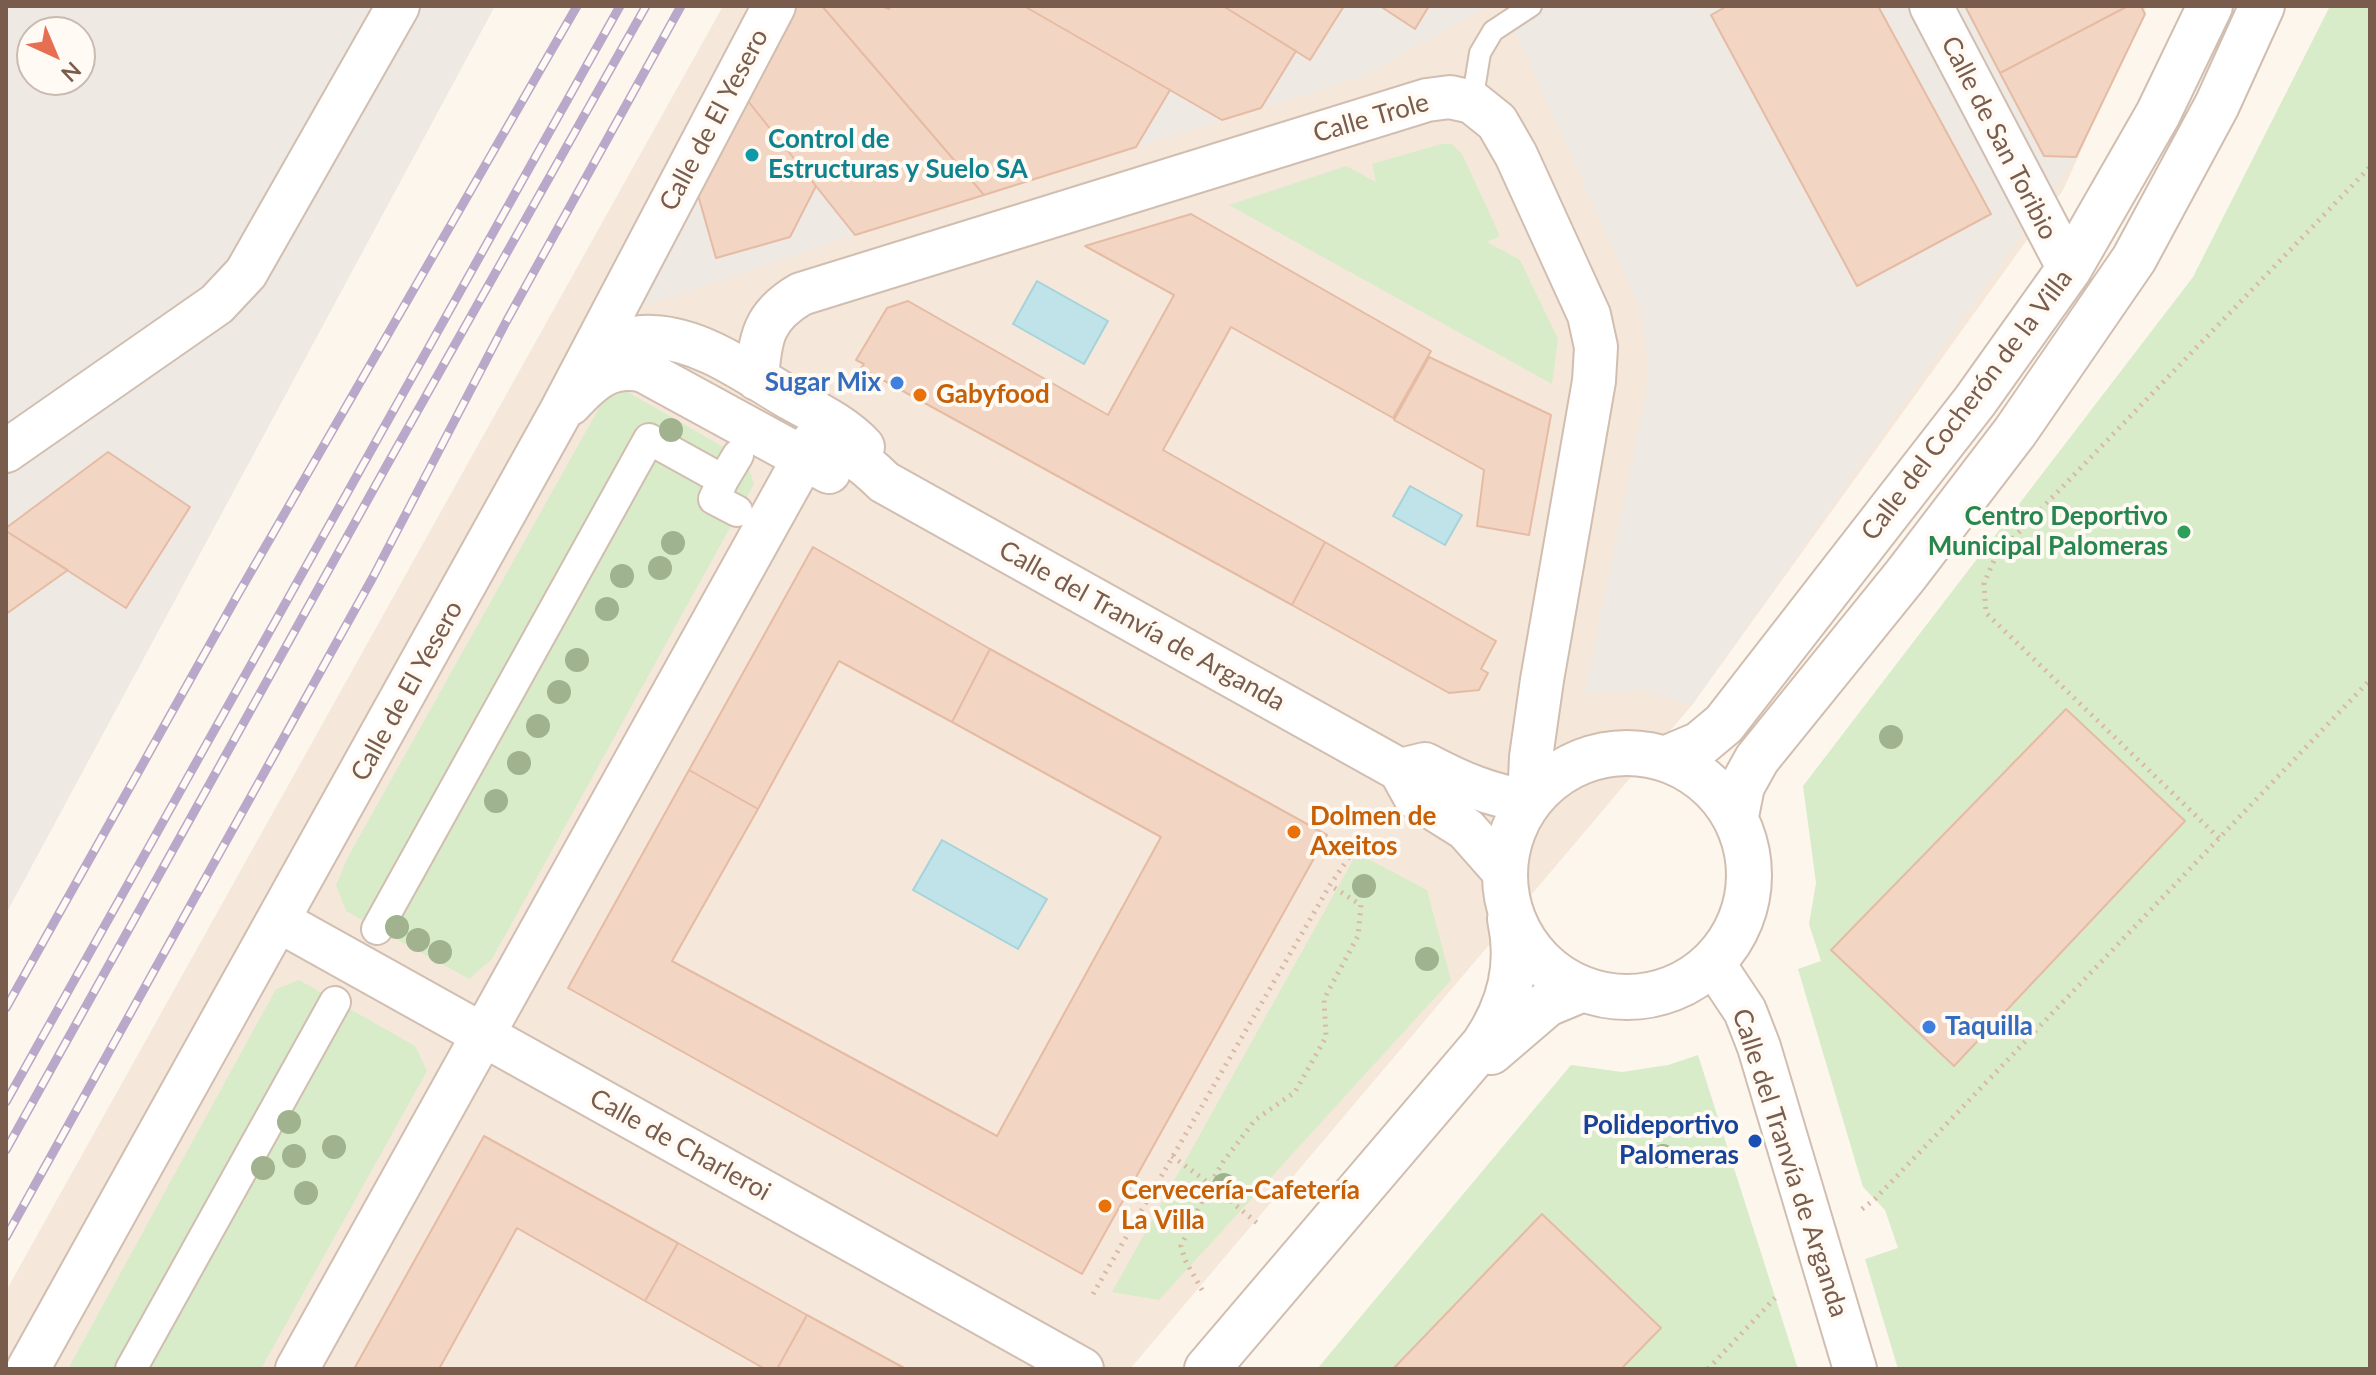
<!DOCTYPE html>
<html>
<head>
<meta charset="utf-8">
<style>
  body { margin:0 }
  #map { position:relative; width:2376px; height:1375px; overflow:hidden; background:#fdf6ec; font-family:Lato,sans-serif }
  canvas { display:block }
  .frame { position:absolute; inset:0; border:8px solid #7a5c4d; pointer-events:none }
  .north { position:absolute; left:16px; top:16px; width:80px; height:80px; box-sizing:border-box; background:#fffaf3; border:2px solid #cabbb1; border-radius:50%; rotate:136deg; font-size:22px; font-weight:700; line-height:32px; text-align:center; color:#7a5c4d }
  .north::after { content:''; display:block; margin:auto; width:28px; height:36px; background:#e76f51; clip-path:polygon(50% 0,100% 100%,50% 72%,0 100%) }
</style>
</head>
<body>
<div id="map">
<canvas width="2376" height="1375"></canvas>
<div class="frame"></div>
<div class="north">N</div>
</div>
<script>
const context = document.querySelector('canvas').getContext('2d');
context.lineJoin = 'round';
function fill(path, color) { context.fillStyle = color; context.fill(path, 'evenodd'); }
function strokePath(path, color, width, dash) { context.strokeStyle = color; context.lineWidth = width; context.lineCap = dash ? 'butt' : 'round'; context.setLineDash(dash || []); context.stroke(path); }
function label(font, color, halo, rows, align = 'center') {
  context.font = font + ' Lato,sans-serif'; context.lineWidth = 8; context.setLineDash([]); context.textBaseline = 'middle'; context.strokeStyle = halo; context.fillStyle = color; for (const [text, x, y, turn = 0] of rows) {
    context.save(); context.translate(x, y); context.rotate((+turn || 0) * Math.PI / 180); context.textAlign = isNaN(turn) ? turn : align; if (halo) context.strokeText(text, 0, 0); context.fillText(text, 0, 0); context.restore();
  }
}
fill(new Path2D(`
  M723 6H2147L2063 190 1692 705 1130 1369H6V1291Z`), '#f5e8da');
fill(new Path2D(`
  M6 6H495L6 914ZM32 32H80V80H32Z
  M791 6H1488L1364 76 855 235 633 310Z
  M1504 6H2141L2145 14 2076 157 1692 705 1642 690 1584 694 1649 378 1641 311Z`), '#efe9e4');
fill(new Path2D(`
  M2330 6H2370V1369H1898L1865 1259 1898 1248 1885 1210 1863 1187 1798 969 1821 961 1809 924 1816 883 1803 786 2193 277Z
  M1441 144H1452L1462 154 1500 236 1487 242 1520 260 1558 339 1552 384 1229 205 1346 166 1376 182 1372 164Z
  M626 391 746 460 754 484 492 959 469 979 346 911 336 885 348 857 604 399Z
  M1357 853 1427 890 1451 980 1159 1300 1112 1292Z
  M299 980 415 1046 427 1071 261 1369H68L276 989Z
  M1698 1055 1798 1369H1317L1571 1065 1622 1072 1668 1065Z`), '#d8ecc9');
const water = new Path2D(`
  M1037 281 1108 321 1084 364 1013 324Z
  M1410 486 1462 515 1445 545 1393 516Z
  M942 840 1047 899 1018 949 913 890Z`);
fill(water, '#bfe3e8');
strokePath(water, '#a5d3da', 2);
const building = new Path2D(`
  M791 6H822L984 195 855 235 744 96Z
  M822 6H882L889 9 891 6H1024L1170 90 1136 147 984 195Z
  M1024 6H1223L1296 51 1261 108 1222 120Z
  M1223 6H1344L1310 60Z
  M1380 6H1429L1415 29Z
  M1727 6H1878L1991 214 1857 286 1711 15Z
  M1965 6H2128L2000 73Z
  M2128 6H2141L2145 14 2076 157 2044 156 2000 73Z
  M744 96 816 186 790 237 716 258 696 188Z
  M1191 214 1431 351 1393 418 1231 327 1163 450 1325 542 1292 605 861 368 864 364 856 360 887 308 908 301 1108 415 1174 295 1085 246Z
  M1429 357 1551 415 1529 535 1477 526 1484 470 1394 420Z
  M108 452 190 507 126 608 6 531V528Z
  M6 531 68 570 6 614Z
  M1325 542 1496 641 1481 669 1488 673 1479 690 1449 693 1292 605Z
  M813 547 990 649 952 722 839 661 758 809 689 770Z
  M990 649 1327 835 1082 1274 568 988 689 770 758 809 672 961 997 1136 1161 837 952 722Z
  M2066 709 2185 821 1954 1066 1831 950Z
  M484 1136 678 1243 645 1301 517 1228 439 1369H354Z
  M1542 1214 1661 1328 1621 1369H1393Z
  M678 1243 807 1315 777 1369H765L645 1301Z
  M807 1315 906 1369H777Z`);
fill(building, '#f3d5c3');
strokePath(building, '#e6bba3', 2);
const service = new Path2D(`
  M1472 102 1480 53 1493 31 1531 6`);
const pedestrian = new Path2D(`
  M723 480 738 455
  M377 929 649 439 723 480 714 499 737 511
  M131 1369 335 1002`);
const minor = new Path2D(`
  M1931 6 2069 269
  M587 364C605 348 627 335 653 337 701 339 746 372 786 396 812 411 843 425 863 447
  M757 379C760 338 763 316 801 294L1427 100 1450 97 1472 102 1497 122 1516 155 1589 315 1596 347 1594 381 1542 680 1531 757 1529 801C1490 796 1459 782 1425 764L1400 770
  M570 404C592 380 610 363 644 371L829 472
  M6 451 217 304 246 273 398 6
  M279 921 1082 1369
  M1713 963 1745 1011 1759 1047 1855 1369
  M28 1369 560 413 774 6
  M297 1369 813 442C842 445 864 462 884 482L1400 770 1415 797 1466 829 1504 872`);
const tertiary = new Path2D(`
  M1505 875a122 122 0 1 1 244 0a122 122 0 1 1-244 0Z
  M1667 758 1700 744 1724 724 1975 401 2069 269 2158 114 2210 6
  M1736 816 1742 786 1757 759 1905 576 2015 432 2134 259 2217 105 2262 6
  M1491 1052 1547 1004 1583 989
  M1207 1369 1484 1044C1510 1005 1520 965 1510 919`);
strokePath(service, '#d1beb0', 24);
strokePath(pedestrian, '#d1beb0', 34);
strokePath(minor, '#d1beb0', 46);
strokePath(tertiary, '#d1beb0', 48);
strokePath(new Path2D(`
  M2219 838 1986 613 1984 583 1996 556 2370 167
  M1172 1156 1210 1184 1223 1162 1255 1120 1295 1092 1326 1037 1324 999 1358 936 1361 905 1330 885
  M1862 1209 1875 1199 2370 680
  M1202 1290 1185 1260 1181 1246 1210 1184 1257 1223
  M1093 1294 1330 885 1360 841
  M1708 1369 1775 1298`), '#d9b8a5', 5, [2, 6]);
strokePath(service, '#fff', 20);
strokePath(pedestrian, '#fff', 30);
strokePath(minor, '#fff', 42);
strokePath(tertiary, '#fff', 44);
const rail = new Path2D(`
  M6 1008 237 596 577 6
  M6 1102 620 6
  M6 1150 387 465 646 6
  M6 1237 373 577 506 322 681 6`);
strokePath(rail, '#b9a8c9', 9);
strokePath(rail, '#fffaf3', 6, [18]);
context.fillStyle = '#a0b28e';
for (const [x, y] of [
  [671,430],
  [673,543],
  [660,568],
  [622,576],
  [607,609],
  [577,660],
  [559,692],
  [538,726],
  [1891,737],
  [519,763],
  [496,801],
  [1364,886],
  [397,927],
  [418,940],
  [440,952],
  [1427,959],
  [289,1122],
  [334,1147],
  [294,1156],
  [1663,1156],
  [263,1168],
  [1224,1185],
  [306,1193]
]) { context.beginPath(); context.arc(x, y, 12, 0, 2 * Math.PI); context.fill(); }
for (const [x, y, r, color] of [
  [752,155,8,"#0f9aa8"],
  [897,383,8,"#3f7fe0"],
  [920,395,8,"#e8710a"],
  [2184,532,8,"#2e9e5b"],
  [1294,832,8,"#e8710a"],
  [1929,1027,8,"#3f7fe0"],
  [1755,1141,8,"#1a4fb4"],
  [1105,1206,8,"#e8710a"]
]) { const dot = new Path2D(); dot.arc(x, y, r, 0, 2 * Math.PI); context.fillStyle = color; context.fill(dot); strokePath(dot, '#fffaf3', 3); }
label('26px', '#7a5c4d', '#fffaf3', [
  ["Calle Trole",1371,118,-16],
  ["Calle de El Yesero",714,120,-62],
  ["Calle de San Toribio",1999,138,63],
  ["Calle del Cocherón de la Villa",1967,405,-53],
  ["Calle del Tranvía de Arganda",1142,626,29],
  ["Calle de El Yesero",407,691,-61],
  ["Calle de Charleroi",680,1145,29],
  ["Calle del Tranvía de Arganda",1790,1163,72]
]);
label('bold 26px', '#0d838f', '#fffaf3', [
  ["Control de",768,140],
  ["Estructuras y Suelo SA",768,170]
], 'left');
label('bold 26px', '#366cbe', '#fffaf3', [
  ["Sugar Mix",881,383],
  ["Taquilla",1945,1027,"left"]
], 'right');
label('bold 26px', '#c56008', '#fffaf3', [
  ["Gabyfood",936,395],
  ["Dolmen de",1310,817],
  ["Axeitos",1310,847],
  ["Cervecería-Cafetería",1121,1191],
  ["La Villa",1121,1221]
], 'left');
label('bold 26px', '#27864d', '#fffaf3', [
  ["Centro Deportivo",2168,517],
  ["Municipal Palomeras",2168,547]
], 'right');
label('bold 26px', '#164399', '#fffaf3', [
  ["Polideportivo",1739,1126],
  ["Palomeras",1739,1156]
], 'right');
</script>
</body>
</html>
